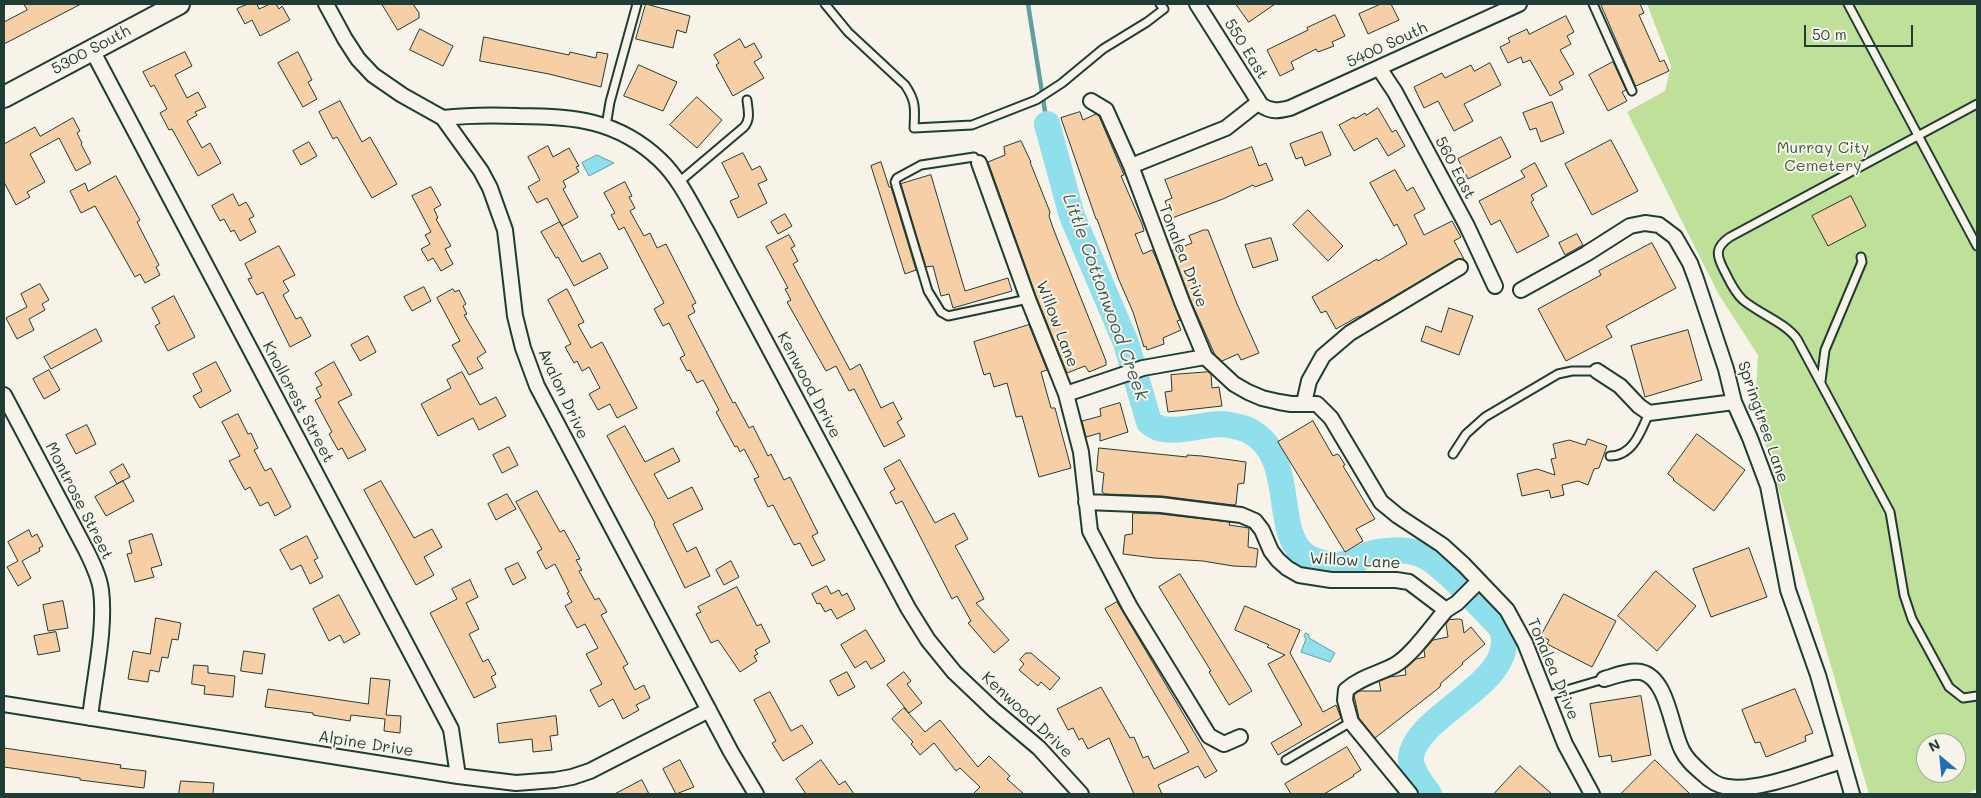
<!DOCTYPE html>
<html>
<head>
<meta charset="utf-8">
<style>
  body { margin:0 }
  #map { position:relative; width:1981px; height:798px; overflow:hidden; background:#f7f3e8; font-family:Mali,sans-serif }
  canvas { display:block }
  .frame { position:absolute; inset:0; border:5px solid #1f3d34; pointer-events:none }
  .north { position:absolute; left:1916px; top:733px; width:50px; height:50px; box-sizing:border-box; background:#f7f3e8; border:1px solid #a1aaa0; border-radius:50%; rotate:332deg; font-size:14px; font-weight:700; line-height:20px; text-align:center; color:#1f3d34 }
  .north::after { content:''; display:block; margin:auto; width:18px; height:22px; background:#1f6fb2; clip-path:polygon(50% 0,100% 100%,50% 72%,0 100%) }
  .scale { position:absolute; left:1804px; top:25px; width:109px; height:22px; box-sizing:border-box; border:2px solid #1f3d34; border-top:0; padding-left:6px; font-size:15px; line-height:18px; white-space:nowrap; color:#1f3d34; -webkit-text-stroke:4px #f7f3e8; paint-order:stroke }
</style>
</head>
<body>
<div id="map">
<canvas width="1981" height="798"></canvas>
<div class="frame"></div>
<div class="north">N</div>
<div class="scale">50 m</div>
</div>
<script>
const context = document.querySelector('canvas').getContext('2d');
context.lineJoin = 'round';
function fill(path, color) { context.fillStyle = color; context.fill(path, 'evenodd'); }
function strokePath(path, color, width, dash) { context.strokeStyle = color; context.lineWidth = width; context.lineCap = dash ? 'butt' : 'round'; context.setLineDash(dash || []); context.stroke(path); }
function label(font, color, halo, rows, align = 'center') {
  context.font = font + ' Mali,sans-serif'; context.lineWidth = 4; context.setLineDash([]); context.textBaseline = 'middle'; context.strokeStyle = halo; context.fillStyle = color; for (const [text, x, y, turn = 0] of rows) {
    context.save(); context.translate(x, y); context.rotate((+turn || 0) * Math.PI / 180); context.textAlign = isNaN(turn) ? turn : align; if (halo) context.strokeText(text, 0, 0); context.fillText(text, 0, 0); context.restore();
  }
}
fill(new Path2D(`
  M1647 4H1977V789L1966 794H1869L1755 410 1758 355 1719 295 1627 112 1665 91 1671 66ZM1926 743H1956V773H1926Z`), '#bfe099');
const water = new Path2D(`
  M597 155 614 163 589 176 582 163Z
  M1306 633 1309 635V638L1335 653 1330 662 1301 652 1306 639 1304 636Z`);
fill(water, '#90dfed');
strokePath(water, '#639ea3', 1);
strokePath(new Path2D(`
  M1028 4 1047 124`), '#639ea3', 4.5);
strokePath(new Path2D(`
  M1047 124 1072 216 1126 343 1149 422C1166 439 1201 423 1222 424 1230 425 1241 427 1248 430 1299 455 1271 533 1306 556 1319 564 1340 567 1354 562 1358 560 1362 557 1367 555 1382 549 1405 549 1420 554 1442 562 1482 609 1501 627 1524 681 1416 713 1411 757 1410 769 1422 785 1429 794`), '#90dfed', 26);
const building = new Path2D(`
  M24 4H81L4 44V22L27 10Z
  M248 4H257L259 9 270 4H276L279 9 282 6 290 20 260 36 252 20 245 24 237 9Z
  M382 4H413L419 13V18L398 30Z
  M646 4 690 16 686 33 677 30 673 48 636 39Z
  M1236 4H1275L1249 22Z
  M1381 4H1391L1399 20 1368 34 1359 14Z
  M1601 4H1640L1644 13 1639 15 1660 62 1664 60 1669 71 1636 86Z
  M1335 15 1345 36 1332 42 1334 46 1318 52 1316 49 1291 62 1294 69 1280 76 1267 50 1308 30 1307 28Z
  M1566 16 1574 32 1567 36 1571 44 1560 50 1574 74 1559 82 1563 89 1550 96 1530 60 1523 63 1521 57 1508 63 1500 47 1510 42 1508 38 1527 29 1529 34Z
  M420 29 453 46 443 66 410 50Z
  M484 37 569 55 570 52 596 58 597 52 608 54 601 87 549 74 480 61Z
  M740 39 745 48 754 43 762 57 754 62 764 78 733 96 716 65 719 63 714 55Z
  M185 52 192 66 175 75 187 98 198 92 206 107 195 112 197 115 187 121 202 148 210 143 221 163 198 176 172 129 169 130 160 113 167 109 154 85 151 87 143 72Z
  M298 52 312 80 308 82 317 99 303 107 278 63Z
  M1613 62 1626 90 1622 92 1627 101 1608 111 1589 75Z
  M1490 63 1501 85 1464 104 1473 121 1454 131 1438 101 1424 108 1414 87 1442 73 1445 78 1471 65 1474 71Z
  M639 65 677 82 663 111 624 96Z
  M697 97 722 120 697 148 670 125Z
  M340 101 362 142 370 137 397 184 372 198 337 137 333 139 319 112Z
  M1552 102 1564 133 1541 142 1536 128 1530 130 1523 113Z
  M1378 108 1392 132 1396 130 1405 146 1388 156 1377 138 1354 151 1339 125 1354 117 1355 119 1365 113 1366 115Z
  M1080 112 1083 120 1096 114 1099 116 1124 175 1121 176 1142 224 1144 231 1135 234 1143 254 1152 250 1156 258 1180 320 1177 321 1181 330 1163 338 1164 344 1147 350 1146 346 1144 347 1133 312 1119 280 1097 219H1096L1061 118Z
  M73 118 80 131 77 133 82 143 81 144 91 163 76 171 59 138 30 154 45 182 27 192 30 197 16 205 4 182V144L35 127 40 136Z
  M1322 132 1331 155 1305 166 1302 157 1296 159 1290 144Z
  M1501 137 1511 157 1468 179 1458 159Z
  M1611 140 1638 191 1592 215 1565 164Z
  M1021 141 1031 162H1030L1050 212 1049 216 1053 228 1106 361V365L1089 372 1085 366 1067 373 1036 296 988 162 1005 155 1004 147Z
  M309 142 317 156 301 165 293 151Z
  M548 146 553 157 569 148 579 166 576 167 579 172 563 181 566 187 563 189 578 217 562 226 547 198 537 203 528 187 540 180 528 157Z
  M1252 147 1259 166 1266 163 1273 180 1255 187 1253 185 1223 199 1172 218 1165 201 1172 198 1165 180Z
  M743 153 752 170 760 166 767 180 758 184 767 203 738 218 730 201 739 197 722 163Z
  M881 162 889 187H891L916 270 905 274 871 166Z
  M1535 163 1547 186 1531 195 1534 200 1531 202 1549 236 1517 253 1500 220 1491 225 1479 201 1525 177 1521 171Z
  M1395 170 1407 191 1413 187 1425 209 1414 215 1424 235 1452 221 1461 237 1454 241 1464 259 1456 260 1359 317V316L1336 329 1326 311 1321 313 1312 297 1377 259 1378 261 1407 244 1397 224 1394 226 1370 183Z
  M931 175 965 291 1008 278 1012 291 953 308 949 294 941 296 933 266 926 267 901 184Z
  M116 176 140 220 137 222 159 265 156 267 160 275 145 283 140 274 135 277 95 206 81 213 70 191 85 183 88 191Z
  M625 182 632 196 629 197 635 208 630 211 644 236 650 233 657 248 666 244 696 303 692 305 695 312 688 316 733 403 735 402 749 428 753 426 768 456 771 454 784 480 790 477 818 533 812 536 825 560 812 566 800 543 794 545 773 505 768 507 754 479 759 477 744 449 740 452 737 446 735 447 716 412 719 410 703 380 697 383 690 370 687 371 680 358 685 355 669 323 663 326 654 309 664 303 624 227 619 230 611 215 615 213 604 193Z
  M431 187 441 205 434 209 438 218 436 219 451 246 445 249 453 264 441 271 433 258 428 261 421 249 430 244 425 235 431 232 412 196Z
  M233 194 239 206 246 202 254 216 249 219 256 232 240 241 234 230 231 232 224 219 220 221 212 206Z
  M1851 196 1866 226 1828 246 1812 216Z
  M1308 210 1343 246 1328 261 1293 225Z
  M785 214 792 226 778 234 771 222Z
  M560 222 582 262 600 253 608 268 574 286 558 257 556 258 541 232Z
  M1204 230H1208L1237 304 1259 353 1241 360 1238 354 1222 361 1215 355 1190 299 1172 251 1192 243 1189 236Z
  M1577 234 1583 245 1565 255 1559 243Z
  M789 235 795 246 791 248 798 261 793 264 850 370 860 364 881 408 893 402 902 419 897 422 905 436 884 447 854 389 849 391 836 366 826 371 787 302 791 300 785 289 788 288 766 247Z
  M1271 238 1278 260 1253 268 1245 245Z
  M1652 243 1676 288 1606 326 1612 337 1566 361 1538 309 1601 275 1599 271Z
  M279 246 295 275 283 281 289 291 283 295 296 319 301 317 311 336 290 347 263 292 257 295 248 279 252 278 245 264Z
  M40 284 49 300 42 304 45 310 29 319 34 330 17 339 6 318 27 307 21 294Z
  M424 287 431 301 412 311 404 297Z
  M453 289 455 292 459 290 466 304 463 306 467 314 464 315 486 352 477 358 483 368 469 375 452 345 460 341 437 298Z
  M567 289 584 322 578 325 591 348 602 342 637 408 617 418 610 404 598 410 589 394 600 388 589 367 582 371 577 361 574 363 565 347 571 344 548 300Z
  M174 296 195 337 168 351 155 326 160 323 152 308Z
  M1449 308 1473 316 1459 355 1421 341 1426 326 1441 332Z
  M1029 325 1047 370 1041 372 1051 408H1055L1071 468 1039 477 1022 416 1016 417 1007 383 994 387 990 373 984 375 974 342Z
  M96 329 102 341 51 369 44 357Z
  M1688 330 1702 380 1645 397 1631 346Z
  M368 336 376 352 360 361 351 345Z
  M216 362 231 391 200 408 193 396 202 391 193 374Z
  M334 362 352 395 338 402 366 450 348 459 342 448 338 450 329 434 332 432 315 400 321 397 316 388 322 385 315 373Z
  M49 370 60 390 44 399 33 379Z
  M462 372 480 405 496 397 506 416 479 430 473 418 438 436 421 404 451 388 447 380Z
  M1208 372 1211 374 1212 388 1219 387 1222 406 1168 412 1165 392 1172 391 1171 375Z
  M1120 403 1128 432 1100 441V433L1086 437 1082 421 1101 416 1100 409Z
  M238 414 248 434 251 433 258 448 254 450 265 471 271 468 291 507 275 516 268 502 260 506 250 487 245 490 229 461 240 456 222 422Z
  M1313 421 1333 456 1337 454 1339 455 1345 465 1343 466 1375 519 1356 529 1363 541 1345 552 1278 442Z
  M87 425 96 444 76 454 66 435Z
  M625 426 645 462 673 448 680 461 654 474 668 499 692 487 703 509 673 524 687 552 696 547 710 576 685 588 654 524 655 523 607 436Z
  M1697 434 1745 470 1714 511 1673 480 1674 479 1668 474Z
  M1588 439 1607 446 1599 468 1594 469 1588 485 1578 481 1562 485 1564 495 1551 498 1549 490 1522 496 1517 474 1537 469 1555 475 1551 459 1556 458 1553 444 1569 440 1585 445Z
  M509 447 518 465 502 473 493 455Z
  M1099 448 1187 457V455L1202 456 1246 462 1244 483 1238 484 1236 504 1233 505 1162 496 1105 494 1102 492 1104 473 1097 471Z
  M900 460 935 523 954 513 968 539 955 546 984 599 976 603 1009 640 994 653 968 623 971 621 957 596 952 599 902 501 896 504 890 492 895 489 884 469Z
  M123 464 130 477 117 484 110 472Z
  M123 481 134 501 106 516 95 497Z
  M381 481 414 538 432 529 442 547 424 557 434 575 416 585 364 490Z
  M537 491 560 532 564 530 580 559 576 560 582 570 579 571 595 600 599 598 607 612 601 615 628 664 623 667 635 690 644 685 650 698 636 705 639 710 623 719 613 699 599 707 590 690 602 684 586 654 598 648 585 624 577 628 565 606 572 602 567 593 569 592 555 564 546 569 537 552 542 549 516 502Z
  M507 494 516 509 496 520 488 504Z
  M1133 513 1160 514 1230 522 1229 525 1249 528 1248 547 1258 549 1256 567 1233 566 1203 561 1154 558 1123 554 1125 535 1132 534Z
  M29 530 32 537 37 534 43 546 39 548 40 551 22 561 31 578 18 586 7 567 18 561 8 542Z
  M152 534 162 565 151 568 154 577 135 582 127 554 132 553 129 541Z
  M307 536 318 558 314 560 323 577 310 584 301 565 291 570 280 550Z
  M1749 548 1767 597 1711 617 1693 569Z
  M731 561 739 577 724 585 716 570Z
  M518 563 526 578 513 585 505 569Z
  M1656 571 1696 606 1657 651 1618 616Z
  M1180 574 1252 691 1229 705 1209 672 1211 671 1159 587Z
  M470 580 478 597 466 603 479 629 469 634 483 662 488 659 496 674 491 677 496 687 474 698 430 613 457 599 452 589Z
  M827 586 831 594 839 590 842 596 847 593 855 609 837 619 831 609 825 612 820 603 817 604 812 594Z
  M737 587 757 626 761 624 770 642 755 650 758 654 754 656 757 661 740 672 718 640 711 643 696 614 701 612 698 607Z
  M1564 594 1616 621 1592 667 1547 644 1549 640 1541 636Z
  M339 595 360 634 344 643 340 635 329 641 313 609Z
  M63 601 68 628 48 631 43 605Z
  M1117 602 1217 771 1205 778 1198 766 1158 785 1162 794H1134L1109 738 1088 749 1082 738 1079 740 1073 728 1068 730 1057 709 1101 687 1130 738 1134 737 1143 758 1148 756 1154 769 1189 752 1105 609Z
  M1245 606 1300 630 1290 653 1323 712 1336 705 1341 718 1278 755 1271 743 1302 725 1268 664 1285 655 1267 647 1269 645 1235 630Z
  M156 618 181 623 178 640 172 639 168 658 162 657 159 672 150 670 148 682 128 679 133 651 150 654Z
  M1459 619 1462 620 1464 633 1471 627 1485 644 1462 663 1463 664 1441 683 1440 687 1375 738 1359 718 1354 695 1359 691H1381L1379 681 1389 677 1406 675 1405 669 1416 659 1425 657 1424 650 1433 640 1448 637 1446 624 1449 620Z
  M866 630 885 661 871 669 866 661 855 668 841 645Z
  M56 632 60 651 38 655 34 636Z
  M244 651 265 654 262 674 241 671Z
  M1026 653H1031L1060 678 1050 690 1041 682 1038 686 1019 670 1024 664 1020 660Z
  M194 665 208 666V673L235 676 233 697 204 694 205 686 192 684Z
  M847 672 855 687 838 696 830 681Z
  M904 672 911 681 907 684 922 703 909 713 887 685Z
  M371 678 390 680 386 715 401 716 400 733 384 731 385 719 351 715 350 721 313 715V713L265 707 268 689 368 704Z
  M1795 689 1813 733 1805 736 1806 741 1766 757 1760 742 1755 743 1742 710Z
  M770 692 791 731 802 725 813 743 783 761 772 743 776 741 754 700Z
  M1641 696 1651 755 1612 762 1611 755 1599 757 1590 704Z
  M904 708 925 732 940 720 978 767 989 756 1010 776 1007 779 1024 794H973L980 787 960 768 956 771 934 743 920 755 911 744 913 742 892 719Z
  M556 716 558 735 550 736 552 750 533 752 532 739 499 743 497 724Z
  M1347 747 1361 770 1353 775 1354 776 1324 794H1291L1285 784Z
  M4 748 121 765 120 768 146 771 144 788 80 780V778L4 767Z
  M680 760 694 787 676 794 663 769Z
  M821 760 839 785 845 781 854 794H806L796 779Z
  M1655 760 1690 794H1621Z
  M1520 766 1552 794H1494Z
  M642 780 649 794H615Z
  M181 781 214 783 213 794H179Z`);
fill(building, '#f7cfa7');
strokePath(building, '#1f3d34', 1);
const lane = new Path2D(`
  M825 4 848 32 905 85C916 101 915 108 914 128L972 125 1036 100 1062 83 1103 49 1147 22 1164 9 1160 4
  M1593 4 1632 91
  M1848 4 1977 246
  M1977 104 1730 237C1715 247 1716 255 1724 270 1729 280 1734 292 1743 300 1758 313 1786 323 1797 339L1890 512 1904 595 1912 619 1949 687 1963 698 1977 696
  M606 126 610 102 637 4
  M979 163 974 157 921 165 897 178 895 182 928 291 941 312 948 316 1028 299
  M679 182 744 127C751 119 748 110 747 100
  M1821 381 1825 350 1862 262 1861 257
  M1453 454 1466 434 1485 417 1558 374 1572 371H1597
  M1610 456C1633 456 1641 431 1649 413
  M1546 696 1604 679
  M1286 760 1351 722`);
const street = new Path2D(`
  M326 4 345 39 358 59 373 75 402 95 443 118 481 171 490 188 505 230 515 316 523 348 537 386 731 752 756 794
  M1197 4 1261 105C1271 112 1278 111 1290 108L1519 4
  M92 50 451 729 458 776
  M1379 68 1395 92 1467 226 1495 286
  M1091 101 1106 110 1131 166 1182 302 1205 357 1234 384 1248 392 1262 398 1279 402 1291 404H1317L1331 418 1381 502 1398 516 1442 545 1464 565 1507 610 1525 643 1565 744 1592 794
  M443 118C468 115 493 115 519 116 573 116 618 120 660 160 680 179 692 206 706 230L908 608 928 640 954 672 994 710 1039 748 1081 794
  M979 163 1028 299 1066 394 1081 452 1090 531 1130 607 1209 736 1224 744 1240 737
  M1131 166 1226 128 1259 102
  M1521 290 1586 254 1630 226 1645 223 1659 225 1675 237 1690 263 1696 279 1726 369 1734 402 1750 438 1768 486 1788 590 1818 675 1852 794
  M1597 371 1620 386 1639 406 1649 413 1734 402
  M1066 394 1143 368 1205 357
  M4 395 86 550C92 562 99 576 101 590 106 629 94 679 90 718
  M1304 403 1309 381 1323 356 1350 333 1460 267
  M1086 502 1161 505 1241 515 1255 521 1262 530 1271 551 1278 560 1287 568 1299 575 1331 580H1396L1409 582 1446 610C1431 627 1413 654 1395 665 1378 674 1361 677 1346 690L1345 700 1351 722 1410 794
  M1446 610 1457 603 1479 581
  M1604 679C1615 676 1629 670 1641 672 1668 678 1671 729 1682 750 1686 759 1694 766 1702 773 1709 780 1717 786 1728 787 1759 792 1811 770 1842 761
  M4 704 458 776 516 783 555 780 572 777 590 771 709 710`);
const secondary = new Path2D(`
  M4 97 179 4`);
strokePath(lane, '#1f3d34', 11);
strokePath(street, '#1f3d34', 18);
strokePath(secondary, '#1f3d34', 24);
strokePath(lane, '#f7f3e8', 7);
strokePath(street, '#f7f3e8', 14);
strokePath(secondary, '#f7f3e8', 20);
label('16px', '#1f3d34', '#f7f3e8', [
  ["5400 South",1387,45,-25],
  ["550 East",1246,49,58],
  ["5300 South",91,50,-28],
  ["560 East",1455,168,62],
  ["Tonalea Drive",1183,256,69],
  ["Willow Lane",1057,324,69],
  ["Kenwood Drive",809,385,62],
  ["Avalon Drive",563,394,65],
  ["Knollcrest Street",298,402,62],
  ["Springtree Lane",1763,422,71],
  ["Montrose Street",79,501,63],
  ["Willow Lane",1355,561,3],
  ["Tonalea Drive",1553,669,67],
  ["Kenwood Drive",1027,715,43],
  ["Alpine Drive",366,744,9]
]);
label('16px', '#3f5e48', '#f7f3e8', [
  ["Murray City",1823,148],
  ["Cemetery",1823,166]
]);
label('italic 18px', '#365d59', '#f7f3e8', [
  ["Little Cottonwood Creek",1105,297,70]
]);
</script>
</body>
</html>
